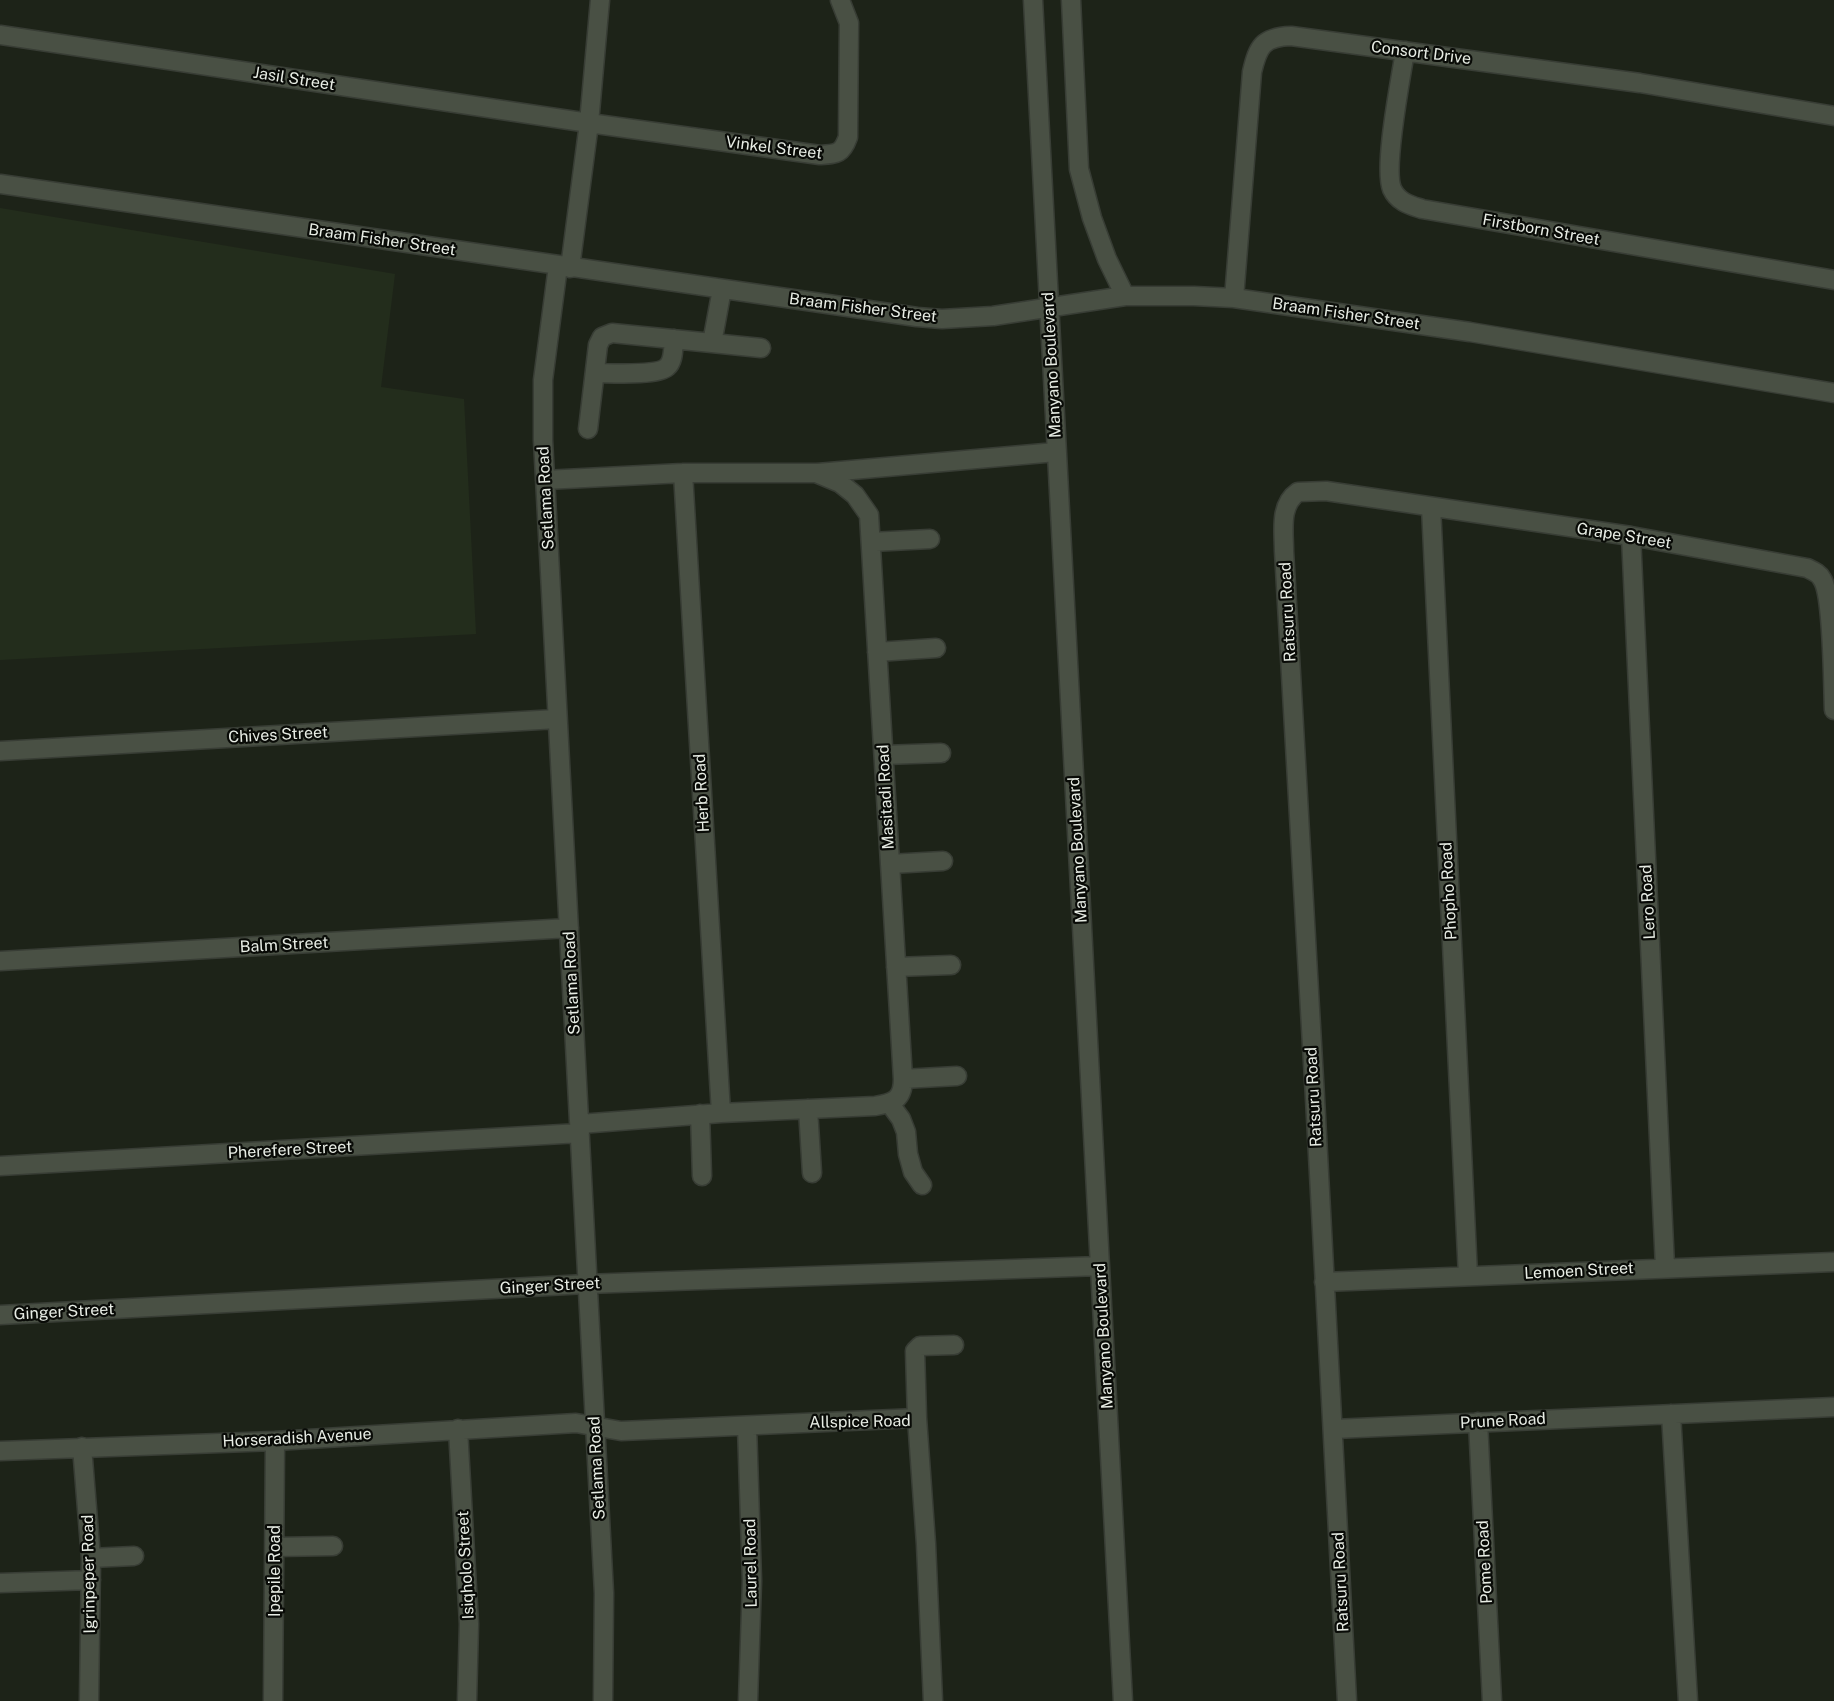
<!DOCTYPE html>
<html>
<head>
<meta charset="utf-8">
<style>
  body { margin:0 }
  canvas { display:block; background:#1d2318 }
</style>
</head>
<body>
<canvas width="1834" height="1701"></canvas>
<script>
const context = document.querySelector('canvas').getContext('2d');
context.lineJoin = 'round';
function fill(path, color) { context.fillStyle = color; context.fill(path, 'evenodd'); }
function strokePath(path, color, width, dash) { context.strokeStyle = color; context.lineWidth = width; context.lineCap = dash ? 'butt' : 'round'; context.setLineDash(dash || []); context.stroke(path); }
function label(font, color, halo, rows, align = 'center') {
  context.font = font + ' "Public Sans",sans-serif'; context.lineWidth = 4.5; context.setLineDash([]); context.textBaseline = 'middle'; context.strokeStyle = halo; context.fillStyle = color; for (const [text, x, y, turn = 0] of rows) {
    context.save(); context.translate(x, y); context.rotate((+turn || 0) * Math.PI / 180); context.textAlign = isNaN(turn) ? turn : align; if (halo) context.strokeText(text, 0, 0); context.fillText(text, 0, 0); context.restore();
  }
}
fill(new Path2D(`
  M0 208 395 274 381 387 464 399 476 634 0 660Z`), '#232d1c');
const minor = new Path2D(`
  M1033 0 1123 1701
  M1071 0 1079 169 1092 218 1107 259 1125 296
  M0 35 589 123 820 155C837 154 842 154 848 137L849 23 840 0
  M1405 51C1401 78 1383 167 1392 189 1398 202 1410 205 1422 209L1834 280
  M0 184 917 317 942 319 993 316 1125 296H1194L1234 298 1470 332 1834 393
  M558 266 543 380V440L604 1593 603 1701
  M570 268 589 123 600 0
  M722 289 712 343 761 348
  M1234 298 1252 72C1258 46 1263 37 1291 36L1640 83 1834 116
  M595 373C610 373 657 376 667 367 674 361 673 348 674 339
  M588 429 598 345 602 337 612 333 712 343
  M683 473 721 1113
  M818 473 1056 452
  M545 480 683 473H816L840 483 855 495 869 515 903 1079C903 1100 893 1103 875 1106L721 1113 580 1124
  M1431 507 1468 1276
  M1631 536 1665 1267
  M871 542 930 539
  M877 652 936 648
  M0 751 557 719
  M884 755 941 753
  M890 864 943 861
  M0 961 569 928
  M896 967 951 965
  M903 1079 957 1076
  M890 1104 901 1119 906 1132 908 1154 913 1172 922 1185
  M808 1109 812 1173
  M700 1114 702 1176
  M0 1166 580 1133
  M1324 1282 1834 1262
  M0 1315 586 1284 1100 1266
  M1671 1414 1688 1701
  M1478 1422 1492 1701
  M747 1426 752 1581 748 1701
  M458 1429 469 1624 467 1701
  M1334 1429 1834 1407
  M82 1447 91 1558 89 1701
  M0 1451 275 1441 576 1423 621 1431 917 1418
  M275 1547 333 1546
  M91 1558 134 1556
  M0 1583 91 1580
  M273 1701 275 1441
  M933 1701 926 1544 917 1418 915 1351 920 1346 954 1345
  M1347 1701C1329 1318 1305 934 1284 551 1284 531 1279 505 1298 492L1326 491 1631 536 1807 568C1813 571 1819 573 1822 579 1833 595 1833 686 1834 710`);
strokePath(minor, '#383d35', 21);
strokePath(minor, '#495044', 18);
label('16px', '#e7ece4', '#090b07', [
  ["Consort Drive",1421,53,7],
  ["Jasil Street",294,79,9],
  ["Vinkel Street",774,148,7],
  ["Firstborn Street",1541,230,10],
  ["Braam Fisher Street",382,240,8],
  ["Braam Fisher Street",863,308,7],
  ["Braam Fisher Street",1346,314,8],
  ["Manyano Boulevard",1052,365,-93],
  ["Setlama Road",546,498,-93],
  ["Grape Street",1624,536,9],
  ["Ratsuru Road",1288,612,-93],
  ["Chives Street",278,735,-3],
  ["Herb Road",702,793,-93],
  ["Masitadi Road",886,797,-93],
  ["Manyano Boulevard",1078,850,-93],
  ["Phopho Road",1449,891,-93],
  ["Lero Road",1648,902,-93],
  ["Balm Street",284,945,-3],
  ["Setlama Road",572,983,-93],
  ["Ratsuru Road",1314,1097,-93],
  ["Pherefere Street",290,1150,-3],
  ["Lemoen Street",1579,1271,-3],
  ["Ginger Street",550,1286,-3],
  ["Ginger Street",64,1312,-3],
  ["Manyano Boulevard",1104,1336,-93],
  ["Prune Road",1503,1421,-3],
  ["Allspice Road",860,1422,-1],
  ["Horseradish Avenue",297,1438,-3],
  ["Setlama Road",597,1468,-93],
  ["Pome Road",1485,1562,-93],
  ["Laurel Road",751,1563,-91],
  ["Isiqholo Street",466,1565,-93],
  ["Ipepile Road",275,1571,-90],
  ["Igrinpeper Road",89,1574,-91],
  ["Ratsuru Road",1341,1582,-93]
]);
</script>
</body>
</html>
